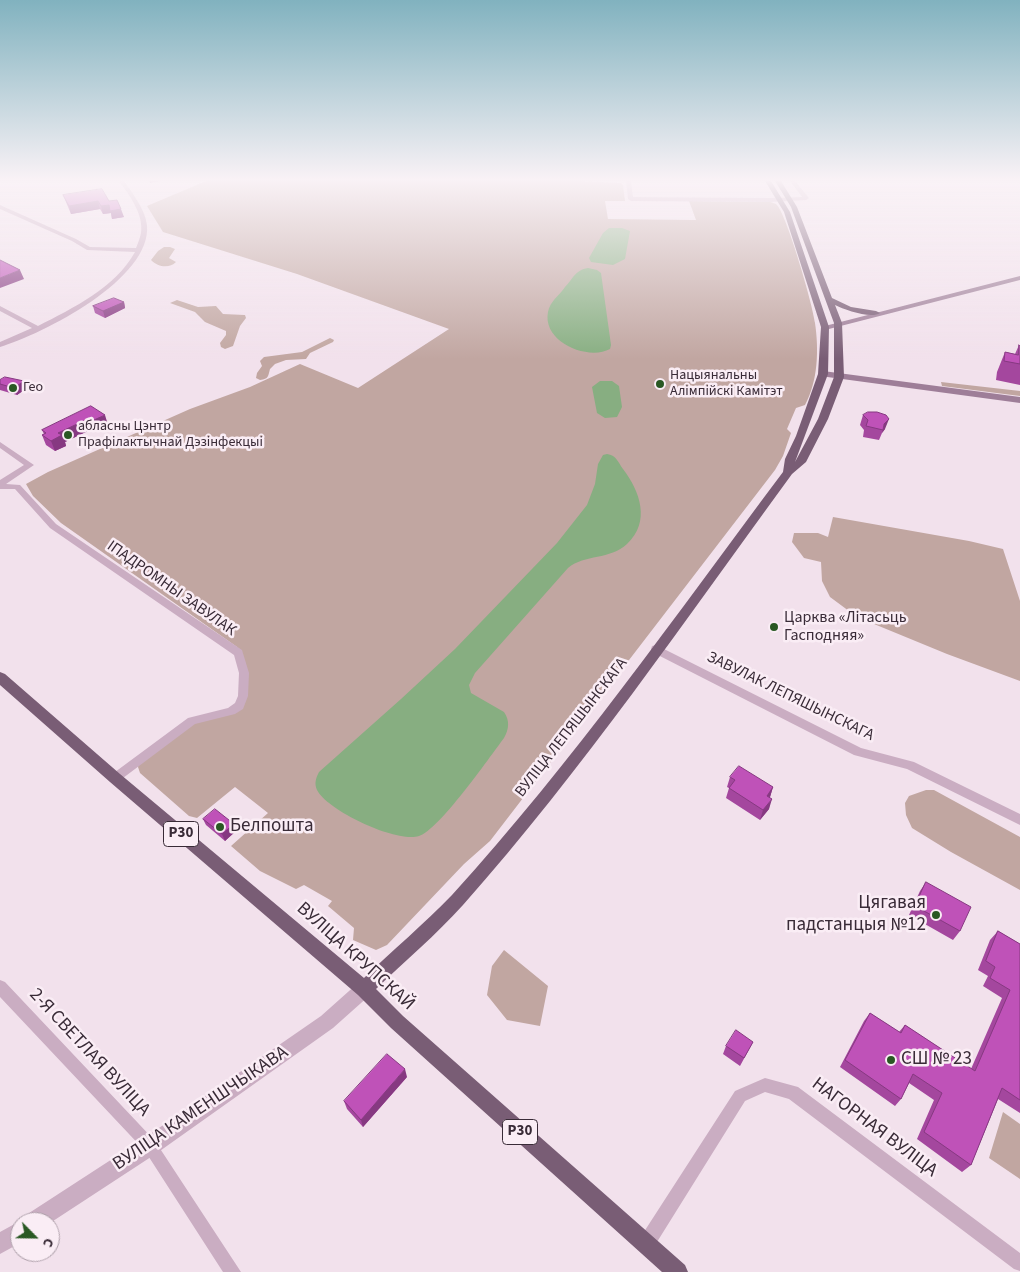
<!DOCTYPE html>
<html>
<head>
<meta charset="utf-8">
<style>
  body { margin:0 }
  #map { position:relative; width:1020px; height:1272px; overflow:hidden; background:#f2e1ec; font-family:"Source Sans 3",sans-serif }
  canvas { display:block }
  .north { position:absolute; left:10px; top:1212px; width:50px; height:50px; box-sizing:border-box; background:#faedf5; border:1px solid #ad9fa9; border-radius:50%; rotate:113deg; font-size:14px; font-weight:700; line-height:20px; text-align:center; color:#392b37 }
  .north::after { content:''; display:block; margin:auto; width:18px; height:22px; background:#295823; clip-path:polygon(50% 0,100% 100%,50% 72%,0 100%) }
</style>
</head>
<body>
<div id="map">
<canvas width="1020" height="1272"></canvas>
<div class="north">С</div>
</div>
<script>
const context = document.querySelector('canvas').getContext('2d');
context.lineJoin = 'round';
function fill(path, color) { context.fillStyle = color; context.fill(path, 'evenodd'); }
function strokePath(path, color, width, dash) { context.strokeStyle = color; context.lineWidth = width; context.lineCap = dash ? 'butt' : 'round'; context.setLineDash(dash || []); context.stroke(path); }
function label(font, color, halo, rows, align = 'center') {
  context.font = font + ' "Source Sans 3",sans-serif'; context.lineWidth = 5; context.setLineDash([]); context.textBaseline = 'middle'; context.strokeStyle = halo; context.fillStyle = color; for (const [text, x, y, turn = 0] of rows) {
    context.save(); context.translate(x, y); context.rotate((+turn || 0) * Math.PI / 180); context.textAlign = isNaN(turn) ? turn : align; if (halo) context.strokeText(text, 0, 0); context.fillText(text, 0, 0); context.restore();
  }
}
fill(new Path2D(`
  M206 181H582L621 183 623 185 625 201H605L608 219 696 220 689 201 770 202C773 203 775 203 777 205 787 216 813 305 815 323 819 350 818 381 805 405L796 408 787 429 791 433 783 456 775 470 490 841 464 864 387 945 376 950 353 940 354 928 328 906 332 901 304 885 296 889 260 871 231 846 268 813 235 787 197 818 189 816 140 773 138 767 139 761 185 724 225 712 243 699 237 647 61 523 33 496 26 484 48 472 190 409 250 387 300 364 358 388 449 329 297 274 163 232 147 206Z
  M164 247H170L175 249 169 258 176 262C169 269 158 267 151 260L158 251Z
  M177 300 198 307 216 306 223 314 245 315 246 318 240 326 233 346 225 349 221 347 220 343 226 335V331L205 322 195 312 170 303Z
  M330 338 334 340 333 342 310 353 306 359 286 360 275 364 270 369C268 376 269 379 260 380L256 378 257 373 262 366 260 361 264 357 302 352Z
  M941 382 1020 391V396L942 386Z
  M833 517 969 541 1003 549 1020 601V681L947 654 857 617 830 597 822 581 821 562 804 558 792 542 794 533H818L828 537Z
  M926 790H934L1020 837V890L951 852 912 828 906 815 905 803 909 796Z
  M504 950 548 986 540 1026 507 1020 487 995 492 966Z
  M1003 1112 1020 1124V1179L989 1158Z`), '#c1a6a1');
fill(new Path2D(`
  M609 228H622L630 231 625 259 613 265 591 262 589 258 603 233Z
  M588 268 597 270 601 273 611 345 610 349C588 361 542 342 548 312 550 301 559 296 565 287 573 279 575 270 588 268Z
  M600 381H612L619 386 622 407 617 417 605 418 597 413 592 387Z
  M607 454C616 455 618 462 623 469 640 491 651 522 627 544 610 560 585 554 568 568L475 673 469 685 471 693 504 712C510 721 509 729 504 738 489 758 439 830 419 836 396 843 328 811 317 790 314 783 316 778 319 772L401 699 455 649 557 543 587 505 595 484 598 464 603 455Z`), '#87ae81');
fill(new Path2D(`
  M119 181H124C133 194 145 209 147 225 152 279 43 334 0 347V342L32 328 0 311V306L38 326C73 308 115 288 135 252L87 250 72 241 0 209V205L76 239 90 247 136 248C138 243 140 238 141 233 144 214 129 195 119 181Z
  M626 181H631L633 197 770 198 802 197 790 181H795L809 198 806 200 770 202 631 201 628 199Z
  M0 442 34 465 6 484 20 485 56 524 242 650 249 673 248 696 243 709 235 714 195 724 119 781 115 783 111 781 109 778 111 775 188 718 228 708 235 703 238 696 239 673 234 655 50 528 15 489H0V480L24 465 0 448Z
  M656 645 861 748 914 762 1020 814V825L907 769 854 755 652 652 651 649 652 646Z
  M0 980 5 982 155 1141 241 1272H223L145 1151 0 997Z
  M765 1078 798 1087 1020 1253V1271L1014 1269 789 1099 765 1092 745 1101 652 1250 646 1252 640 1250 638 1244 640 1238 735 1091Z`), '#caadc2');
fill(new Path2D(`
  M364 981 370 983 373 989 370 995 333 1028 157 1153 50 1223 23 1222 26 1215 143 1139 321 1016 358 983Z
  M20 1221 23 1222H20V1243L0 1254V1232Z`), '#caadc2');
fill(new Path2D(`
  M1020 276V280L825 330 821 327Z
  M823 371 1020 397V403L820 376 818 374Z`), '#9e7e98');
fill(new Path2D(`
  M765 181H771L790 212 829 327 828 374 795 462 818 419 834 377V323L791 207 775 181H781L797 207 832 298 851 307 876 311 880 313C871 319 845 310 835 305L842 323 844 377 828 419 806 462 792 474C685 620 583 770 463 905 436 935 405 961 376 989L403 1016 685 1265 688 1272H662L391 1028 358 995 110 782 0 685V672L5 674 120 774 364 978C393 950 424 924 452 895 573 762 676 615 783 472L785 459 796 436 818 374 821 327 784 212Z`), '#795d75');
fill(new Path2D(`
  M63 195 109 201 124 217 112 219 111 213 103 214 100 209 71 214Z
  M124 302 125 308 105 318 95 313 93 306Z
  M1019 345 1020 346V385L996 380 997 372 1005 352 1015 354Z
  M0 380 27 388 17 395 0 390Z
  M91 406 108 425 98 430 94 428 65 442 66 446 55 451 46 445 42 435 44 434 42 430Z
  M863 415 885 429 882 433 879 440 863 437 864 430 860 425Z
  M730 777 773 787 770 797 769 809 760 820 726 798 729 788 727 787Z
  M203 819 237 830 225 841 206 825Z
  M926 882 960 931 953 940 909 915 920 891Z
  M998 931 1020 944V1113L998 1099 971 1165 962 1172 917 1139 934 1100 909 1083 901 1099 895 1106 840 1067 864 1021 870 1013 899 1032 905 1025 971 1069 1002 998 983 986 988 976 978 970 990 940Z
  M753 1042 740 1066 723 1054 726 1046Z
  M407 1077 363 1127 347 1109 344 1101Z`), '#a4479e');
fill(new Path2D(`
  M149 181H161L150 183Z
  M98 201 100 209 71 214 69 206Z
  M109 205 121 209 124 217 112 219 111 213 103 214 101 206Z
  M20 270 24 279 0 288V278Z
  M124 302 125 308 105 318 103 311Z
  M24 381 27 388 17 395 14 388Z
  M105 415 108 425 98 430 94 420Z
  M90 418 94 428 65 442 66 446 55 451 51 441 58 433Z
  M889 419 885 429 882 433 884 424Z
  M773 787 770 797 767 796Z
  M772 799 769 809 760 820 763 810Z
  M234 824 237 830 225 841 222 834Z
  M405 1069 407 1077 363 1127 361 1120Z`), '#863981');
const building = new Path2D(`
  M102 189 109 201 117 200 121 209 110 211 109 205 101 206 98 201 69 206 63 195Z
  M0 260 20 270 0 278Z
  M114 298 124 302 103 311 93 306Z
  M1019 345 1020 346V364L1004 361 1005 352 1018 355Z
  M5 377 24 381 14 388 0 384V380Z
  M91 406 105 415 94 420 90 418 58 433 62 435 51 441 42 435 46 433 42 430Z
  M868 412H877L886 415 889 419 884 424 883 430 866 426 868 420 863 415Z
  M739 766 773 787 767 796 772 799 763 810 729 788 735 780 730 777Z
  M215 809 234 824 222 834 203 819Z
  M926 882 971 907 960 931 915 906Z
  M998 931 1020 944V1100L1002 1088 971 1165 924 1132 942 1093 913 1074 901 1099 845 1060 870 1013 901 1033 905 1025 975 1071 1010 990 990 978 995 967 986 961Z
  M736 1030 753 1042 744 1058 726 1046Z
  M387 1054 405 1069 361 1120 344 1101Z`);
fill(building, '#bf52b8');
strokePath(building, '#863981', 1);
const sky = context.createLinearGradient(0, 0, 0, 359);
sky.addColorStop(0, '#81b2bf');
sky.addColorStop(0.5, '#f9f2f6');
sky.addColorStop(1, '#f9f2f600');
context.fillStyle = sky;
context.fillRect(0, 0, 1020, 359);
for (const [x, y, r, color] of [
  [660,384,5,"#295823"],
  [13,388,5,"#295823"],
  [68,435,5,"#295823"],
  [774,627,5,"#295823"],
  [220,827,5,"#295823"],
  [936,915,5,"#295823"],
  [891,1060,5,"#295823"]
]) { const dot = new Path2D(); dot.arc(x, y, r, 0, 2 * Math.PI); context.fillStyle = color; context.fill(dot); strokePath(dot, '#faedf5', 2); }
label('14px', '#392b37', '#faedf5', [
  ["Нацыянальны",670,376],
  ["Алімпійскі Камітэт",670,392],
  ["Гео",23,388],
  ["абласны Цэнтр",78,427],
  ["Прафілактычнай Дэзінфекцыі",78,443]
], 'left');
for (const [x, y, w] of [
  [181,834,35],
  [520,1132,35]
]) { const box = new Path2D(); box.roundRect(x - w / 2, y - 12.5, w, 25, 4); context.fillStyle = '#faedf5'; context.fill(box); strokePath(box, '#392b37', 1); }
label('bold 15px', '#392b37', null, [
  ["Р30",181,834],
  ["Р30",520,1132]
]);
label('16px', '#392b37', '#faedf5', [
  ["ІПАДРОМНЫ ЗАВУЛАК",171,589,35],
  ["ЗАВУЛАК ЛЕПЯШЫНСКАГА",790,697,26],
  ["ВУЛІЦА ЛЕПЯШЫНСКАГА",572,728,-52]
]);
label('16px', '#392b37', '#faedf5', [
  ["Царква «Літасьць",784,618],
  ["Гасподняя»",784,636]
], 'left');
label('19px', '#392b37', '#faedf5', [
  ["Белпошта",230,827],
  ["Цягавая",926,904,"right"],
  ["падстанцыя №12",926,926,"right"],
  ["СШ № 23",901,1060]
], 'left');
label('19px', '#392b37', '#faedf5', [
  ["ВУЛІЦА КРУПСКАЙ",355,957,42],
  ["2-Я СВЕТЛАЯ ВУЛІЦА",89,1053,47],
  ["ВУЛІЦА КАМЕНШЧЫКАВА",201,1109,-34],
  ["НАГОРНАЯ ВУЛІЦА",874,1128,37]
]);
</script>
</body>
</html>
